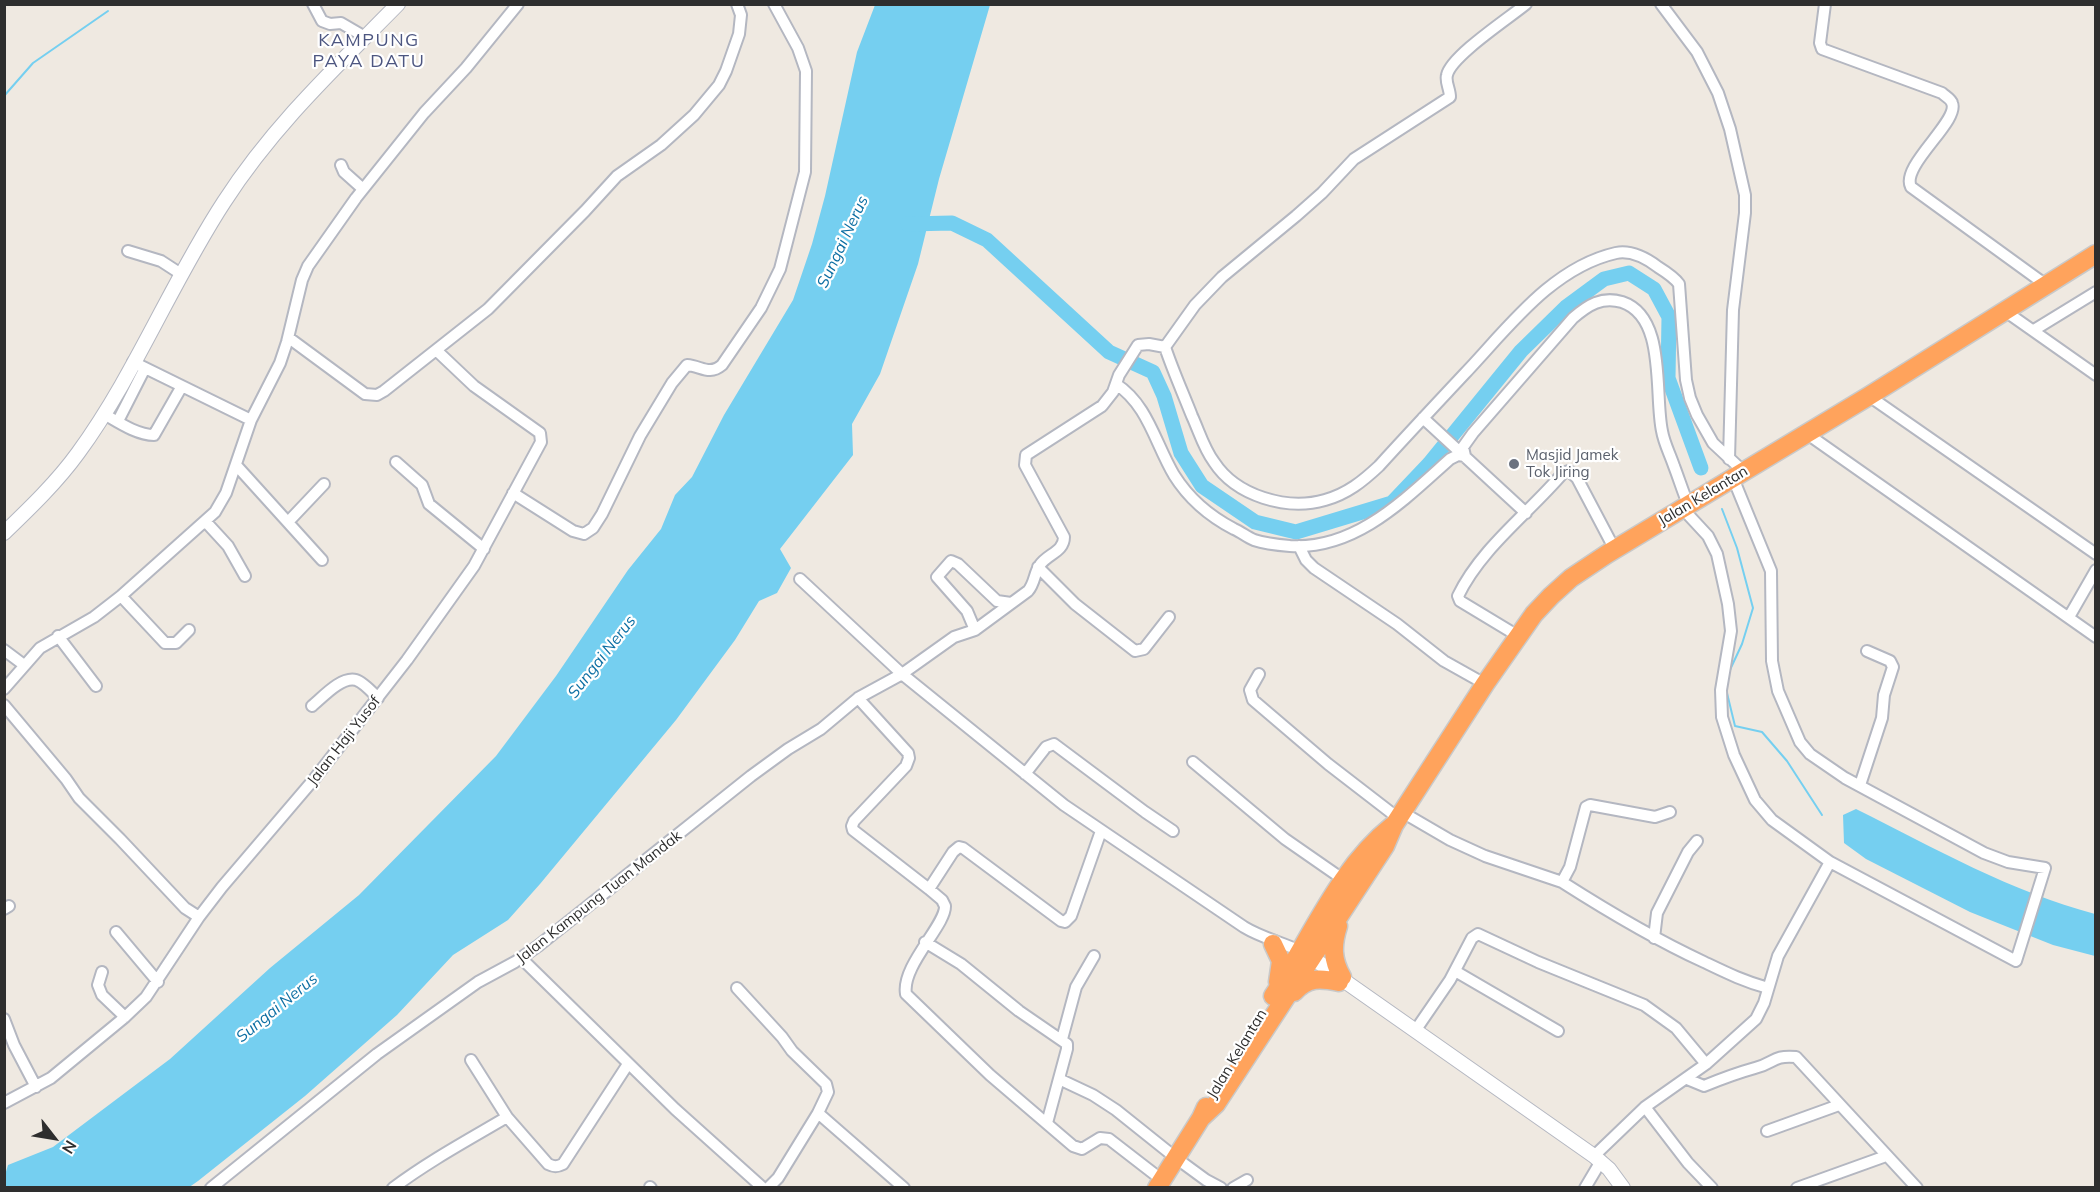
<!DOCTYPE html>
<html>
<head>
<meta charset="utf-8">
<style>
  body { margin:0 }
  #map { position:relative; width:2100px; height:1192px; overflow:hidden; background:#efe9e1; font-family:Mulish,sans-serif }
  canvas { display:block }
  .frame { position:absolute; inset:0; border:6px solid #2e2e2e; pointer-events:none }
  .north { position:absolute; left:24px; top:1108px; width:60px; height:60px; -webkit-text-stroke:4px #fff; paint-order:stroke; rotate:121deg; font-size:16px; font-weight:700; line-height:24px; text-align:center; color:#2e2e2e }
  .north::after { content:''; display:block; margin:auto; width:21px; height:27px; background:#2e2e2e; clip-path:polygon(50% 0,100% 100%,50% 72%,0 100%) }
</style>
</head>
<body>
<div id="map">
<canvas width="2100" height="1192"></canvas>
<div class="frame"></div>
<div class="north">N</div>
</div>
<script>
const context = document.querySelector('canvas').getContext('2d');
context.lineJoin = 'round';
function fill(path, color) { context.fillStyle = color; context.fill(path, 'evenodd'); }
function strokePath(path, color, width, dash) { context.strokeStyle = color; context.lineWidth = width; context.lineCap = dash ? 'butt' : 'round'; context.setLineDash(dash || []); context.stroke(path); }
function label(font, color, halo, rows, align = 'center') {
  context.font = font + ' Mulish,sans-serif'; context.lineWidth = 4.5; context.setLineDash([]); context.textBaseline = 'middle'; context.strokeStyle = halo; context.fillStyle = color; for (const [text, x, y, turn = 0] of rows) {
    context.save(); context.translate(x, y); context.rotate((+turn || 0) * Math.PI / 180); context.textAlign = isNaN(turn) ? turn : align; if (halo) context.strokeText(text, 0, 0); context.fillText(text, 0, 0); context.restore();
  }
}
fill(new Path2D(`
  M875 5H990L939 179 918 264 880 374 852 424 853 455 780 549 791 568 777 593 759 601 735 640 676 720 540 884 508 920 453 955 397 1015 305 1096 198 1181 188 1188 5 1187V1175L8 1165 53 1147 170 1059 270 968 359 895 496 756 556 676 628 570 661 529 675 495 692 477 724 415 793 300 812 244 825 196 857 52Z
  M1856 809C1934 848 2012 892 2095 914V956L2053 945 1970 912 1866 859 1844 843 1843 815Z`), '#75cff0');
strokePath(new Path2D(`
  M4 96 33 63 108 11
  M1722 509 1737 548 1753 608 1742 644 1729 672
  M1726 689 1735 726 1762 732 1787 761 1822 815`), '#75cff0', 2);
strokePath(new Path2D(`
  M908 224 952 223 987 240 1109 352 1153 372 1164 396 1181 453 1202 486 1255 522 1296 532 1392 503 1429 464 1521 351 1566 307 1604 279 1629 273 1654 289 1669 317 1668 378 1701 468`), '#75cff0', 15);
const street = new Path2D(`
  M313 4 322 21 330 24 341 23 365 37
  M1661 4 1697 52 1718 93 1730 129 1745 195V213L1733 310 1729 459
  M1825 4 1820 43 1822 49 1942 93C1945 96 1951 99 1952 103 1960 121 1900 166 1911 187L2046 285
  M341 165 344 172 363 189
  M128 251 161 261 181 274
  M2005 311 2096 375
  M2034 330 2096 292
  M289 338 365 394 377 395 384 391 488 309 585 211 617 176 661 145 694 115 719 85 726 71 739 34 741 15 737 4
  M1165 347C1173 371 1183 393 1192 416 1199 431 1204 449 1214 462 1236 496 1287 511 1325 500 1347 494 1363 481 1379 466 1409 433 1440 400 1470 368 1511 324 1554 267 1616 253 1631 250 1646 258 1658 267 1666 272 1674 277 1679 284L1686 380 1690 398 1697 415 1713 443 1743 471
  M1165 347 1195 305 1222 277 1296 216 1322 193 1354 159 1450 97C1450 89 1445 82 1447 75 1451 56 1509 18 1526 4
  M133 362 251 420 280 363 287 342 302 280 308 266 356 198 424 113 466 68 518 4
  M1116 384C1148 405 1155 443 1174 475 1189 499 1209 516 1234 529 1241 532 1247 537 1254 540 1266 544 1278 545 1290 546 1356 550 1405 499 1450 459L1458 455 1465 456 1463 447 1473 433 1573 318C1588 305 1602 296 1622 302 1667 317 1654 394 1662 431 1664 443 1670 454 1674 466 1679 479 1683 492 1688 504
  M1869 396 2096 554
  M104 414C118 422 137 435 154 435L182 386
  M1423 418 1526 513
  M118 421 145 368
  M1806 433 2096 637
  M396 462 422 485 429 504 484 549
  M236 465 322 560
  M513 493 573 531 584 534 593 528 602 514 640 436 672 383 687 365C701 366 709 376 722 365L761 308 780 269 805 172 806 71 798 48 774 4
  M1682 508 1708 536 1717 554 1728 604 1731 631 1721 690 1722 717 1734 755 1755 800 1772 820 1830 862 2016 961 2045 868 2008 862 1984 853 1845 778 1810 754 1800 742 1778 691 1772 661 1771 571 1733 478
  M205 521 228 546 245 576
  M288 522 324 484
  M1299 546 1306 560 1314 568 1397 624 1444 661 1485 684
  M1038 567 1075 604 1135 651 1144 649 1169 617
  M800 579 902 674 1064 805 1244 927C1262 938 1281 942 1300 951
  M121 596 165 643H176L189 630
  M2069 617 2096 570
  M975 630 967 611 937 577 951 561 958 564 997 601 1011 603
  M58 636 96 686
  M1518 636 1460 601 1458 596C1481 548 1529 513 1563 473L1569 471 1577 478 1615 550
  M4 650 24 665
  M1259 674 1250 690 1253 700 1328 764 1398 818
  M4 689 40 648 94 617 121 596 215 512 226 493 251 420
  M858 698 908 753 909 758 906 766 854 821 852 826 853 830 929 889 942 900 945 906C946 925 901 966 906 994L990 1075 1073 1146 1082 1149 1100 1138 1109 1139 1162 1180
  M4 705 66 779 79 798 120 839 185 908 199 917
  M312 706C322 698 341 676 356 680 363 682 372 692 378 698
  M1193 762 1285 839 1344 880
  M1025 774 1046 747 1054 744 1145 812 1173 831
  M1860 785 1882 718 1884 695 1893 667 1890 661 1867 651
  M1402 812 1450 840 1485 856 1562 882 1570 867 1586 807 1590 805 1655 817 1670 812
  M1562 882C1609 912 1654 939 1704 962 1727 973 1743 981 1768 988
  M929 889 953 852 959 847 963 848 1061 921 1065 922 1071 916 1101 831
  M4 909 9 906
  M116 932 158 982
  M1654 938 1657 913 1688 852 1697 841
  M925 942 961 964 1019 1011 1067 1044V1049L1047 1123
  M521 958 675 1109 763 1188
  M1455 971 1558 1031
  M102 972 98 985 102 995 125 1017
  M737 988 782 1037 792 1051 826 1084 828 1092 818 1113
  M4 1019 14 1045 36 1087
  M1415 1031 1450 980 1472 938 1478 934 1538 962 1644 1005 1676 1028 1706 1064
  M1062 1039 1076 987 1094 956
  M471 1060 507 1117
  M1059 1079 1093 1095 1116 1110 1176 1158 1206 1180 1221 1188
  M1687 1079 1704 1086C1721 1079 1737 1073 1755 1068 1775 1063 1772 1055 1796 1057L1917 1188
  M4 1103 51 1078 125 1017 146 997 199 917 222 887 315 778 407 660 474 566 541 442 540 433 474 386 436 350
  M1645 1107 1688 1163 1712 1188
  M1767 1131 1839 1105
  M1594 1156 1645 1107 1706 1064 1756 1019 1764 1003 1778 956 1830 862
  M650 1187 651 1188
  M211 1188 377 1054 478 982 515 962 538 946 751 776 788 749 821 729 858 698 902 674 954 637 975 630 1028 591C1035 583 1034 573 1040 565 1047 554 1064 552 1064 537L1025 465 1026 455 1102 406 1113 392 1119 375 1138 345 1149 344 1165 347
  M393 1188C429 1161 468 1140 507 1117L548 1164C554 1167 557 1167 563 1164L628 1064
  M768 1188 778 1178 818 1113 904 1188
  M1233 1188 1247 1180
  M1585 1188 1601 1161
  M1797 1188 1886 1156`);
const secondary = new Path2D(`
  M4 533C30 508 57 482 78 453 135 375 171 283 224 202 273 126 335 68 398 4
  M1305 954 1342 977 1346 982 1594 1156 1609 1169 1623 1188`);
const highway = new Path2D(`
  M1338 926C1332 945 1332 960 1342 977
  M1273 944 1281 961 1278 982
  M1294 992C1308 977 1320 978 1339 982
  M1273 996C1310 940 1339 868 1392 826
  M1201 1118 1216 1104 1385 846 1394 825 1485 684 1534 614 1551 596 1571 578 1607 554 1869 396 2096 254
  M1157 1188 1201 1118 1206 1107`);
strokePath(street, '#b4b7c1', 14);
strokePath(secondary, '#b4b7c1', 16);
strokePath(highway, '#c9c9c9', 21);
strokePath(street, '#fff', 10);
strokePath(secondary, '#fff', 14);
strokePath(highway, '#ffa35c', 18);
for (const [x, y, r, color] of [
  [1514,464,6,"#6b7280"]
]) { const dot = new Path2D(); dot.arc(x, y, r, 0, 2 * Math.PI); context.fillStyle = color; context.fill(dot); strokePath(dot, '#fff', 2); }
label('15px', '#5b616d', '#fff', [
  ["Masjid Jamek",1526,455],
  ["Tok Jiring",1526,472]
], 'left');
label('15px', '#2e2e2e', '#fff', [
  ["Jalan Kelantan",1703,496,-31],
  ["Jalan Haji Yusof",344,741,-52],
  ["Jalan Kampung Tuan Mandak",599,897,-38],
  ["Jalan Kelantan",1237,1054,-59]
]);
label('italic 16px', '#0d6fa3', '#fff', [
  ["Sungai Nerus",843,242,-65],
  ["Sungai Nerus",602,657,-52],
  ["Sungai Nerus",277,1008,-39]
]);
context.letterSpacing = '1.5px';
label('18px', '#4d5680', '#fff', [
  ["KAMPUNG",369,41],
  ["PAYA DATU",369,62]
]);
context.letterSpacing = '0px';
</script>
</body>
</html>
